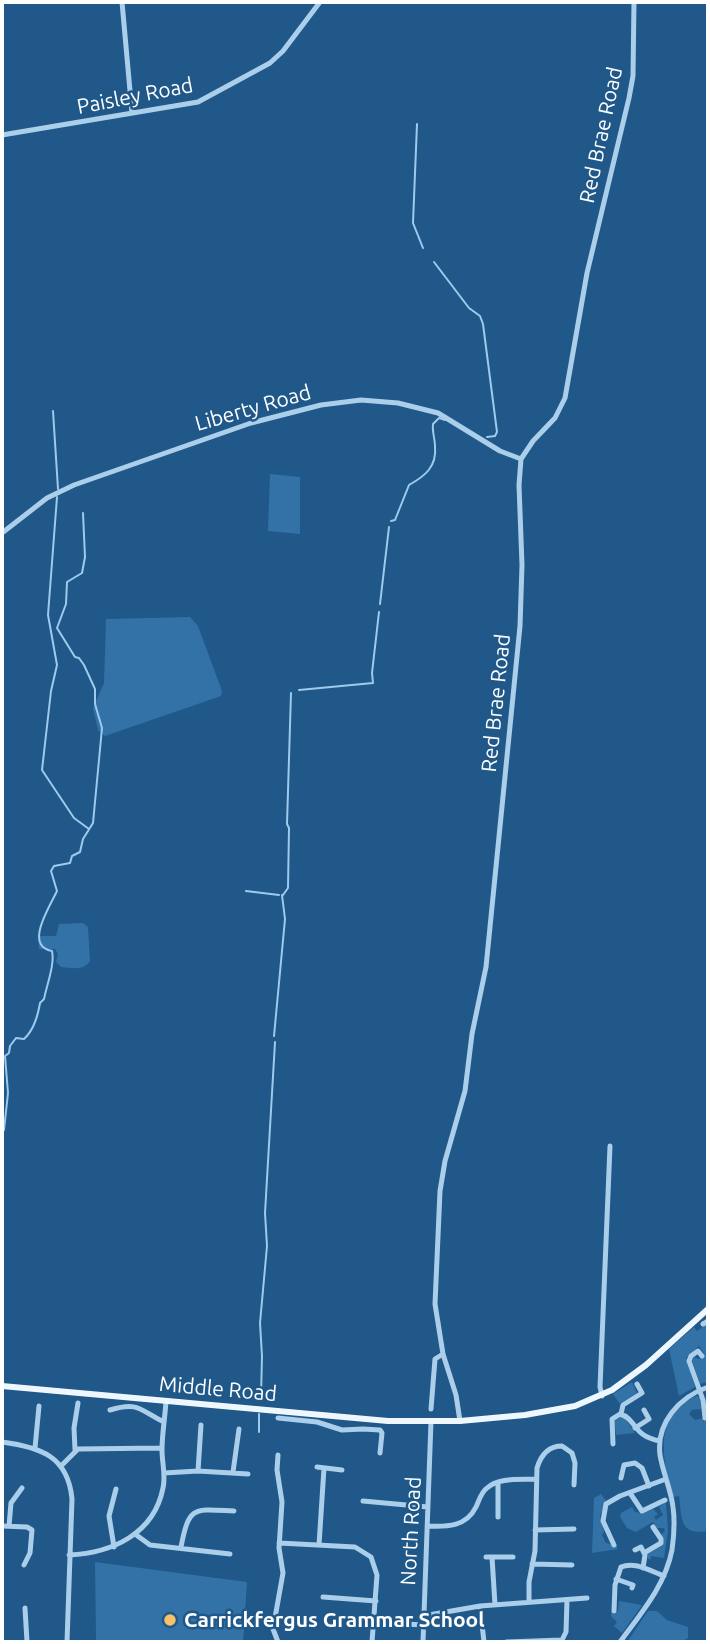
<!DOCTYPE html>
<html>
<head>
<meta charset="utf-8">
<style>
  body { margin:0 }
  #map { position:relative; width:710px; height:1644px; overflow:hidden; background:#1f5889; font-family:Ubuntu,sans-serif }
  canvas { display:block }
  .frame { position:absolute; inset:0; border:4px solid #fff; pointer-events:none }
</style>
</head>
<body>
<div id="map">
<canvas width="710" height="1644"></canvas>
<div class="frame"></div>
</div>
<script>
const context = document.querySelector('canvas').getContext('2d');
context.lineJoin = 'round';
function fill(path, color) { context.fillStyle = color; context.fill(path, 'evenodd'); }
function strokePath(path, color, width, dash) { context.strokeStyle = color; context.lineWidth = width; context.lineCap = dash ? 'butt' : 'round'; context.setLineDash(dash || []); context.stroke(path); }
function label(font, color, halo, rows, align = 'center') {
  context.font = font + ' Ubuntu,sans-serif'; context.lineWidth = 5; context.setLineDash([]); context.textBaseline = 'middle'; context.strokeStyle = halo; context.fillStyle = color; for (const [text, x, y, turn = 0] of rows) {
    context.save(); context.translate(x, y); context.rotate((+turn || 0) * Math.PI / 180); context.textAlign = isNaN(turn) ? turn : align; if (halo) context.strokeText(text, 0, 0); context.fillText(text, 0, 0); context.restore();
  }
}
fill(new Path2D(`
  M270 474 300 477V534L268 531Z
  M190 617 198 626 222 691 221 696 105 736 98 730 93 708 104 683 106 619Z
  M83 923 88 927 90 961C84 971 71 968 61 967L56 962 58 954 55 949H39L38 936H56L59 924Z
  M707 1324 708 1382 700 1384 692 1361 694 1357 699 1359 705 1355 699 1346 686 1358 695 1387 679 1396 669 1349 694 1327 697 1331Z
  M632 1382 637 1393 620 1404 613 1394Z
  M697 1396 700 1398 701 1409 692 1410 689 1414 695 1420 703 1418 704 1424V1419L708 1418V1531C679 1536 682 1518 679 1496L672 1497C664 1462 651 1412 697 1396Z
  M620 1416 625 1418 635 1433 616 1435 614 1420Z
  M601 1494 606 1501 600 1516 604 1532 602 1535 606 1543 616 1545 618 1549 592 1553 594 1498Z
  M666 1502 668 1531 664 1558 651 1556V1559H648V1554L662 1546 661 1535 665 1531 664 1528H657L653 1522 636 1532 627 1528 620 1517 621 1513 632 1507 635 1512 642 1513 653 1509 658 1514 654 1517 656 1520 663 1515 659 1507Z
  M95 1562 247 1582 243 1642H96Z
  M619 1601 642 1605 622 1633 614 1626 617 1622 611 1616V1612L618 1611Z
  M648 1611H657L667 1620 688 1627V1638L681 1642H627Z`), '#3372a7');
strokePath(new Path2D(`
  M417 124 413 223 423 248
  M434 262 469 308 480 316 483 324 497 432 495 436 487 437
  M53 411 58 489
  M57 497 48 615 57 665 51 691 42 770 74 818 89 829
  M391 521 395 520 409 485C425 476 437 467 435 446 435 439 432 432 433 424L439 418 445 420
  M380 604 389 527
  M299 690 373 683 372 673 379 612
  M246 891 279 895
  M283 895 288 888 289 828 287 824 291 693
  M274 1036 285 919 282 895
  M2 1133 4 1130 8 1093 5 1056 9 1053 10 1046 16 1038 24 1039C34 1030 38 1015 40 1003L44 999C47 984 55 964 52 951 24 946 49 908 57 891L51 871 54 866 70 863 72 856 80 852 83 839 93 823 102 728 95 704V689L84 665 79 658 75 657 57 628 66 604 67 582 82 573 85 557 83 513
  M261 1397 262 1356 260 1323 267 1246 265 1213 275 1042
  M259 1414V1432`), '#9ecaed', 2);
strokePath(new Path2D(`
  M122 2 132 113
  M2 135 198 102 270 63 283 51 320 2
  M2 533 47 498 74 485 251 423 321 405 361 400 398 403 438 413 500 451 521 459
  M703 1324 708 1321
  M702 1356 698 1351 691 1356 689 1361 703 1400 705 1418
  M602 1396 600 1387 610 1146
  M431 1409 435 1359 443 1354
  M110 1410C140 1401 140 1411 164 1422
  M621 1414 623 1405 642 1393 637 1384
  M278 1418 317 1422 342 1430 363 1429 380 1430 382 1433 380 1453
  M460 1421 456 1395 443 1354 435 1304 440 1191 445 1161 465 1091 472 1034 486 967 520 626 522 565 519 485 521 459 533 441 555 418 565 398 587 273 629 98 633 76 634 2
  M635 1428 649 1419 644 1410
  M2 1442C40 1447 68 1456 72 1499L67 1642
  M613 1444 612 1419 620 1414C637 1419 632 1436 660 1441
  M35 1448 39 1406
  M75 1450 74 1428 78 1403
  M278 1455 277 1470 282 1502 279 1548 283 1573 273 1629 278 1642
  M61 1466 78 1449 162 1448
  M317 1467 342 1470
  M198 1471 201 1425
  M233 1472 239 1429
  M164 1473 198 1471 248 1474
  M621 1478 624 1465 635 1463 642 1468 649 1486
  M630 1493 642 1511 665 1500
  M363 1501 428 1507
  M498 1517V1482
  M2 1526 27 1527 32 1530 30 1553 24 1565
  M9 1526 11 1503 22 1488
  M427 1526C447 1527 466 1527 476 1507 479 1501 481 1492 487 1488 499 1477 521 1480 536 1479
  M535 1530 574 1529
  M135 1534 150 1545 230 1554
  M279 1543 355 1547 371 1557 377 1575 372 1642
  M319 1545 324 1468
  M614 1545 603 1521 606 1504 620 1496 666 1479
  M114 1547 109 1516 116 1489
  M181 1547C189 1505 194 1509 234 1511
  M635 1550 641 1547 645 1555 643 1568
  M644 1553 661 1543V1539L653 1527
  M69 1555C112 1553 154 1534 163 1488 166 1476 162 1463 162 1450 162 1434 165 1418 166 1401
  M486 1557H513
  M492 1557 495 1605
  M532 1564 572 1565
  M616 1579 633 1585 632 1588
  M323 1597 376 1601
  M529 1602V1582L535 1551 537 1468C541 1455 548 1446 562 1446L572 1453 575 1463 574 1485
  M480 1606 484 1642
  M25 1608 27 1642
  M614 1611 615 1585 621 1567C635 1561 650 1571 664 1576
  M423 1616 480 1606 587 1598
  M375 1622 422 1625
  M423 1642 431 1421
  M506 1642 562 1640 566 1632 567 1600
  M620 1642C641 1613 665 1586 672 1550 674 1536 675 1521 673 1507 671 1490 663 1473 660 1455 656 1423 679 1397 708 1387`), '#abceeb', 5);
strokePath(new Path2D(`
  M2 1386 388 1421H460L525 1415 575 1406 612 1390 646 1365 708 1309`), '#eff7fe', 6);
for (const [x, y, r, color] of [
  [170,1620,7,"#f9c26a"]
]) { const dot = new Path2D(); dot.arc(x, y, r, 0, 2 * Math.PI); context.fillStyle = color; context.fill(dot); strokePath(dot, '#1f5889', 2.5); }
label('21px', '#fff', '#1f5889', [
  ["Paisley Road",135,96,-11],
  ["Red Brae Road",601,135,-78],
  ["Liberty Road",253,408,-16],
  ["Red Brae Road",496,703,-84],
  ["Middle Road",218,1389,5],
  ["North Road",411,1531,-87]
]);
label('bold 21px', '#fff', '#1f5889', [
  ["Carrickfergus Grammar School",184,1620]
], 'left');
</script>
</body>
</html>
